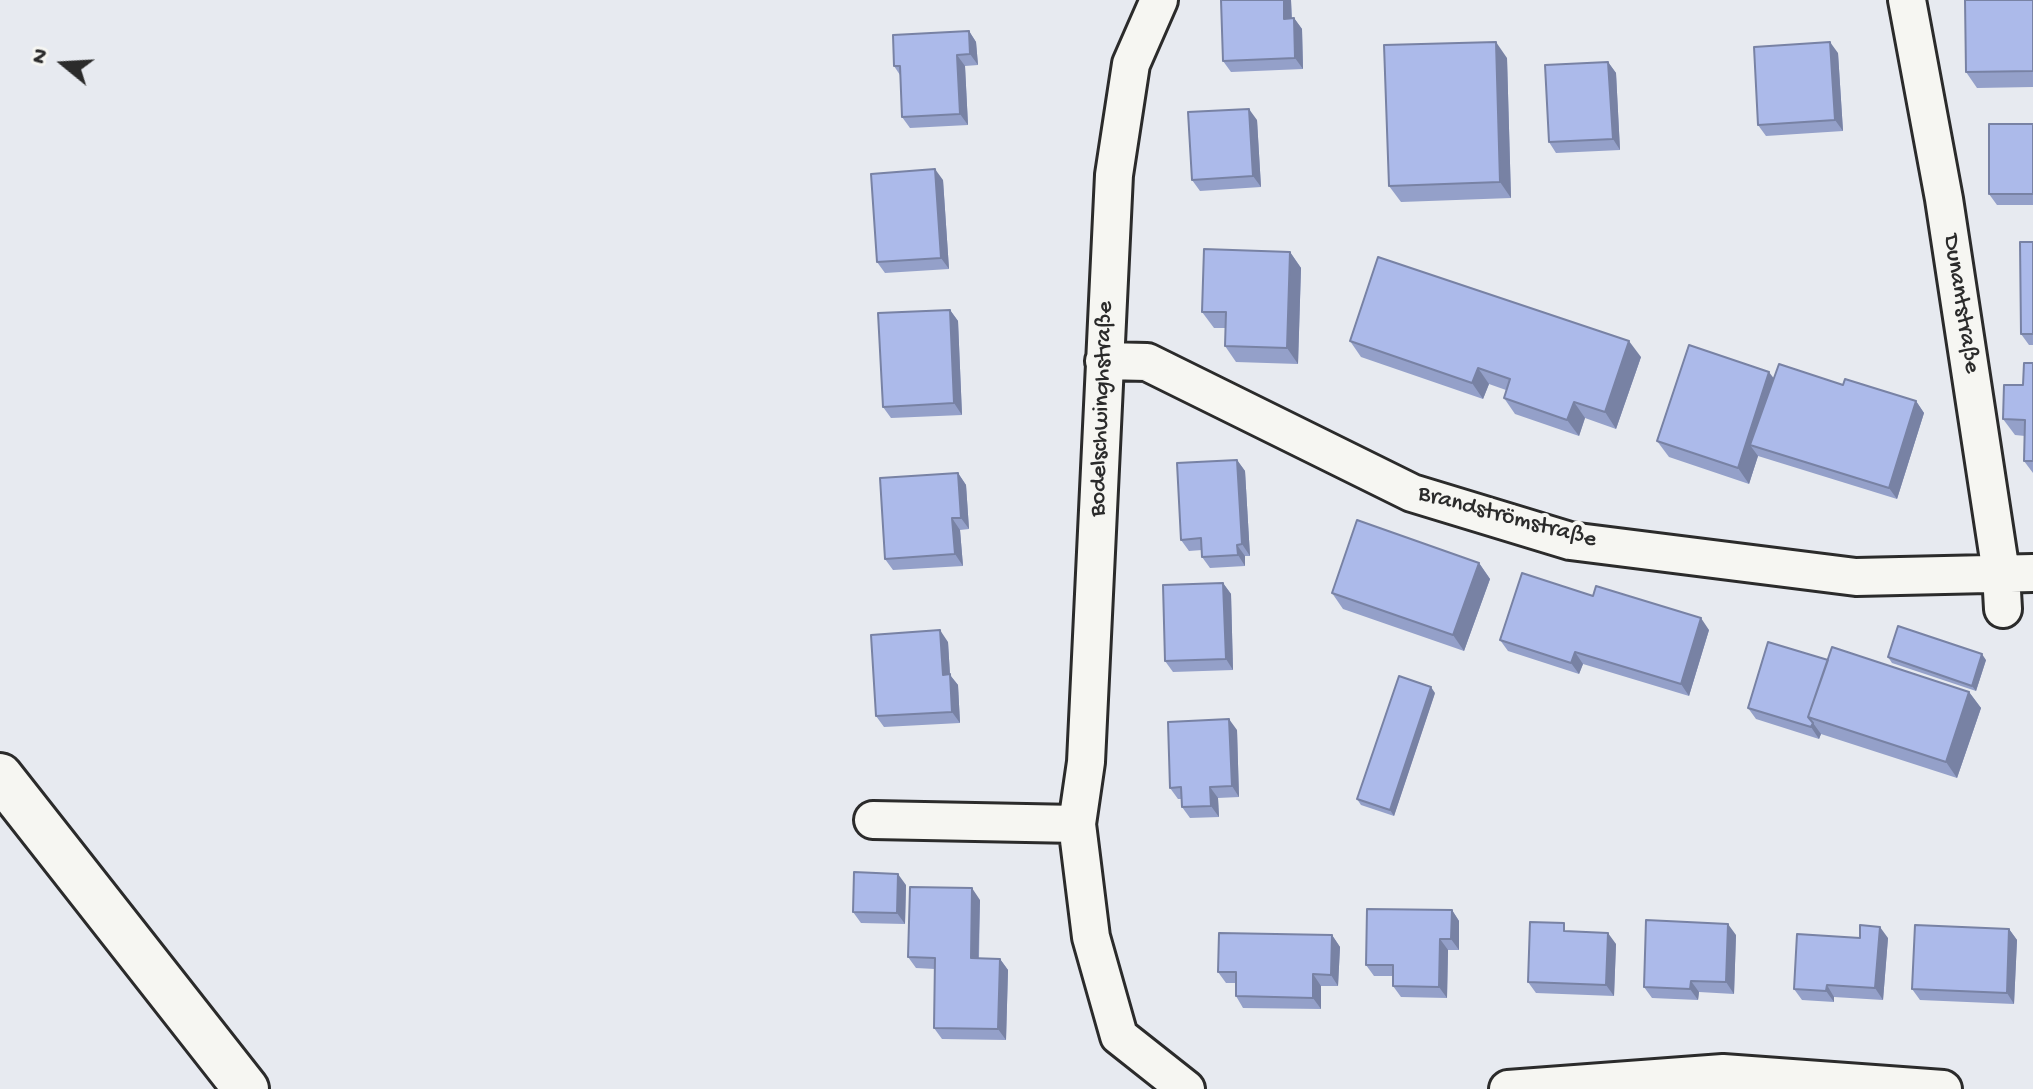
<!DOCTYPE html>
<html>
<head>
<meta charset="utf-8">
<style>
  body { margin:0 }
  #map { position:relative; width:2033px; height:1089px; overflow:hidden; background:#e7eaf0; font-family:"Gochi Hand",sans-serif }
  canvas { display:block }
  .north { position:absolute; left:24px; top:24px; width:80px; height:80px; -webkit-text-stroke:6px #f6f6f2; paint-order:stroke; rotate:288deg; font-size:22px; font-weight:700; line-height:32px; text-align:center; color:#2b2b2b }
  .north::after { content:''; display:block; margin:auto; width:28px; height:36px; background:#2b2b2b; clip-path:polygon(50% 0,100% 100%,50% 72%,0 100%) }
</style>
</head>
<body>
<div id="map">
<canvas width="2033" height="1089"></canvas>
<div class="north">N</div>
</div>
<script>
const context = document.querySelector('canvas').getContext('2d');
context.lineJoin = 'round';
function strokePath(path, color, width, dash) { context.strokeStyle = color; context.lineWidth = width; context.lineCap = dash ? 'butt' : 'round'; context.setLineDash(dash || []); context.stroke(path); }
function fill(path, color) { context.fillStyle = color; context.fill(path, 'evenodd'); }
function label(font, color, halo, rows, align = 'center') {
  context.font = font + ' "Gochi Hand",sans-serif'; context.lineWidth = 8; context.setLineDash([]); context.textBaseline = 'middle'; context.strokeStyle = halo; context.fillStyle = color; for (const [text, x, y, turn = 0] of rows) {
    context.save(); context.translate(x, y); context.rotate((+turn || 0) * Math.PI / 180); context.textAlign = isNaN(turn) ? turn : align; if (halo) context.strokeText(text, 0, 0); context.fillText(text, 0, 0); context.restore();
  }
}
const street = new Path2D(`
  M1159 0 1131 64 1114 175 1086 762 1077 824 1091 937 1119 1036 1186 1089
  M1907 0 1944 199 2001 573 2003 609
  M1104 361 1147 362 1412 493 1570 541 1856 577 2033 573
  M873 820 1077 824
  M1508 1089 1723 1073 1943 1089`);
const secondary = new Path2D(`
  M0 776 246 1089`);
strokePath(street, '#2b2b2b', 42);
strokePath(secondary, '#2b2b2b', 50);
strokePath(street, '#f6f6f2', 36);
strokePath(secondary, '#f6f6f2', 44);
fill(new Path2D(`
  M1221 0H1291L1292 18H1294L1302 29 1303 69 1231 72 1223 61Z
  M2033 0V87L1977 88 1966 72Z
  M969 31 976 42 978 65 965 66 968 125 910 128 902 117 900 75 894 66Z
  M1838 53 1843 131 1766 136 1758 125Z
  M1507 58 1511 198 1401 202 1389 186Z
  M1608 62 1616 73 1620 150 1556 153 1549 142Z
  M1257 120 1261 187 1200 191 1192 180Z
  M2033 124V205H1997L1989 194Z
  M943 180 949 269 885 273 877 262Z
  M2033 242V345H2029L2021 334Z
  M1290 252 1301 268 1298 364 1236 362 1225 346V328H1214L1202 312Z
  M950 310 958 321 962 415 891 418 883 407Z
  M1350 341 1641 357 1616 429 1585 418 1579 436 1515 414 1504 398 1506 390 1489 384 1483 399 1361 357Z
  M2033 363V473L2024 461 2025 436 2015 435 2003 419 2023 385Z
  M1774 378 1843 385 1916 401 1924 413 1897 499 1758 456 1749 484 1669 457 1657 441Z
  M1237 460 1245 471 1250 556H1245V566L1210 568 1202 557V550L1189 551 1181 540Z
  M958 473 966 485 969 529 960 530 963 566 893 570 885 559Z
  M1479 563 1490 579 1464 651 1343 609 1332 593Z
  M1223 583 1231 594 1233 670 1173 672 1165 661Z
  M1593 596 1709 630 1689 696 1583 664 1579 674 1508 651 1500 640Z
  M948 642 950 675 958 685 960 723 884 727 876 716Z
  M1888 657 1986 660 1976 691 1892 663Z
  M1828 660 1969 692 1981 708 1957 778 1821 734 1819 739 1756 719 1748 708Z
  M1435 693 1394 816 1361 805 1357 799Z
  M1237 730 1239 797 1218 798 1219 817 1190 818 1182 807 1181 799H1178L1170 788Z
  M906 885 905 924 861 923 853 912Z
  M980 900 979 958 1000 959 1008 970 1006 1040 942 1039 934 1028 935 969 916 968 908 957Z
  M1452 910 1459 921V950H1448L1447 998 1401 997 1393 986V976H1374L1366 965Z
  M2009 929 2017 940 2014 1004 1920 1000 1912 989Z
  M1570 932 1616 944 1614 996 1536 993 1528 982Z
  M1332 935 1340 947 1338 986H1321V1009L1243 1008 1236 996V983H1226L1218 972Z
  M1736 935 1734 994 1699 992 1698 1000 1652 998 1644 987Z
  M1860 938H1888L1883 1000 1834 997V1002L1802 1000 1794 989Z`), '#94a0c9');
fill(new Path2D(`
  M1284 0H1291L1292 30 1284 19Z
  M1294 18 1302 29 1303 69 1295 58Z
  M969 31 976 42 978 65 970 54Z
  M1496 42 1507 58 1511 198 1500 182Z
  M1830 42 1838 53 1843 131 1835 120Z
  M957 55 965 66 968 125 960 114Z
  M1608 62 1616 73 1620 150 1613 139Z
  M1249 109 1257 120 1261 187 1253 176Z
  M935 169 943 180 949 269 941 258Z
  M1290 252 1301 268 1298 364 1287 348Z
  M950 310 958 321 962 415 954 403Z
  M1629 341 1641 357 1616 429 1605 412Z
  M1478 368 1489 384 1483 399 1472 383Z
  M1769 372 1781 388 1750 445 1758 456 1749 484 1738 468Z
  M1916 401 1924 413 1897 499 1889 488Z
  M1574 402 1585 418 1579 436 1567 420Z
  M1237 460 1245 471 1250 556 1242 544Z
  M958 473 966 485 969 529 961 518Z
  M952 518 960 530 963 566 955 554Z
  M1237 545 1245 556V566L1238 555Z
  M1479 563 1490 579 1464 651 1453 635Z
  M1223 583 1231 594 1233 670 1226 659Z
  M1701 618 1709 630 1689 696 1681 684Z
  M940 630 948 642 950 675 958 685 960 723 952 712 943 675Z
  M1575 652 1583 664 1579 674 1571 663Z
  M1982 654 1986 660 1976 691 1972 686Z
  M1431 687 1435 693 1394 816 1390 810Z
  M1969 692 1981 708 1957 778 1946 762Z
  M1229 719 1237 730 1239 797 1232 786Z
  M1813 723 1821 734 1819 739 1811 727Z
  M1210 787 1218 798 1219 817 1211 806Z
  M898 874 906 885 905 924 897 913Z
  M972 888 980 900 978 970 971 958Z
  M1452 910 1459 921V950L1451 939Z
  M1728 924 1736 935 1734 994 1726 982Z
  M1880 927 1888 938 1883 1000 1875 988Z
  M2009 929 2017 940 2014 1004 2007 993Z
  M1608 933 1616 944 1614 996 1606 985Z
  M1332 935 1340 947 1338 986 1331 975Z
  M1440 939 1448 950 1447 998 1439 987Z
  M1000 959 1008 970 1006 1040 998 1029Z
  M1313 974 1321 986V1009L1313 998Z
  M1691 981 1699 992 1698 1000 1690 989Z
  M1827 985 1834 997V1002L1826 991Z`), '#7882a4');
const building = new Path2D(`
  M1221 0H1284V19L1294 18 1295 58 1223 61Z
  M1965 0H2033V71L1966 72Z
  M969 31 970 54 957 55 960 114 902 117 900 66H894L893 35Z
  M1496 42 1500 182 1389 186 1384 45Z
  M1830 42 1835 120 1758 125 1754 47Z
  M1608 62 1613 139 1549 142 1545 65Z
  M1249 109 1253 176 1192 180 1188 112Z
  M1989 124H2033V194H1989Z
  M935 169 941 258 877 262 871 174Z
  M2020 242H2033V334H2021Z
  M1204 249 1290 252 1287 348 1225 346 1226 312H1202Z
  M1378 257 1629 341 1605 412 1574 402 1567 420 1504 398 1510 379 1478 368 1472 383 1350 341Z
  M950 310 954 403 883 407 878 313Z
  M1689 345 1769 372 1738 468 1657 441Z
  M2024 363H2033V461H2024L2025 420 2003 419 2004 385H2023Z
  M1779 364 1843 385 1845 379 1916 401 1889 488 1750 445Z
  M1237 460 1242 544 1237 545 1238 555 1202 557 1201 538 1181 540 1177 463Z
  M958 473 961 518H952L955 554 885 559 880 478Z
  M1357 520 1479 563 1453 635 1332 593Z
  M1522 573 1593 596 1596 586 1701 618 1681 684 1575 652 1571 663 1500 640Z
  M1223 583 1226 659 1165 661 1163 585Z
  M1898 626 1982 654 1972 686 1888 657Z
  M940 630 943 675 950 674 952 712 876 716 871 635Z
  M1768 642 1828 660 1808 717 1813 723 1811 727 1748 708Z
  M1832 647 1969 692 1946 762 1808 717Z
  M1399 676 1431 687 1390 810 1357 799Z
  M1229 719 1232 786 1210 787 1211 806 1182 807 1181 787 1170 788 1168 722Z
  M854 872 898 874 897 913 853 912Z
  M910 887 972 888 971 958 1000 959 998 1029 934 1028 935 958 908 957Z
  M1367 909 1452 910 1451 939H1440L1439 987 1393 986V965H1366Z
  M1646 920 1728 924 1726 982 1691 981 1690 989 1644 987Z
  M1530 922 1564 923V931L1608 933 1606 985 1528 982Z
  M1860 925 1880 927 1875 988 1827 985 1826 991 1794 989 1797 934 1860 938Z
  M1915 925 2009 929 2007 993 1912 989Z
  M1219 933 1332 935 1331 975 1313 974V998L1236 996V972H1218Z`);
fill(building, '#acbaea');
strokePath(building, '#7882a4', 2);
label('24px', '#2b2b2b', '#f6f6f2', [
  ["Dunantstraße",1960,304,81],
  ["Bodelschwinghstraße",1103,409,-88],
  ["Brandströmstraße",1507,518,15]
]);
</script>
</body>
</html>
